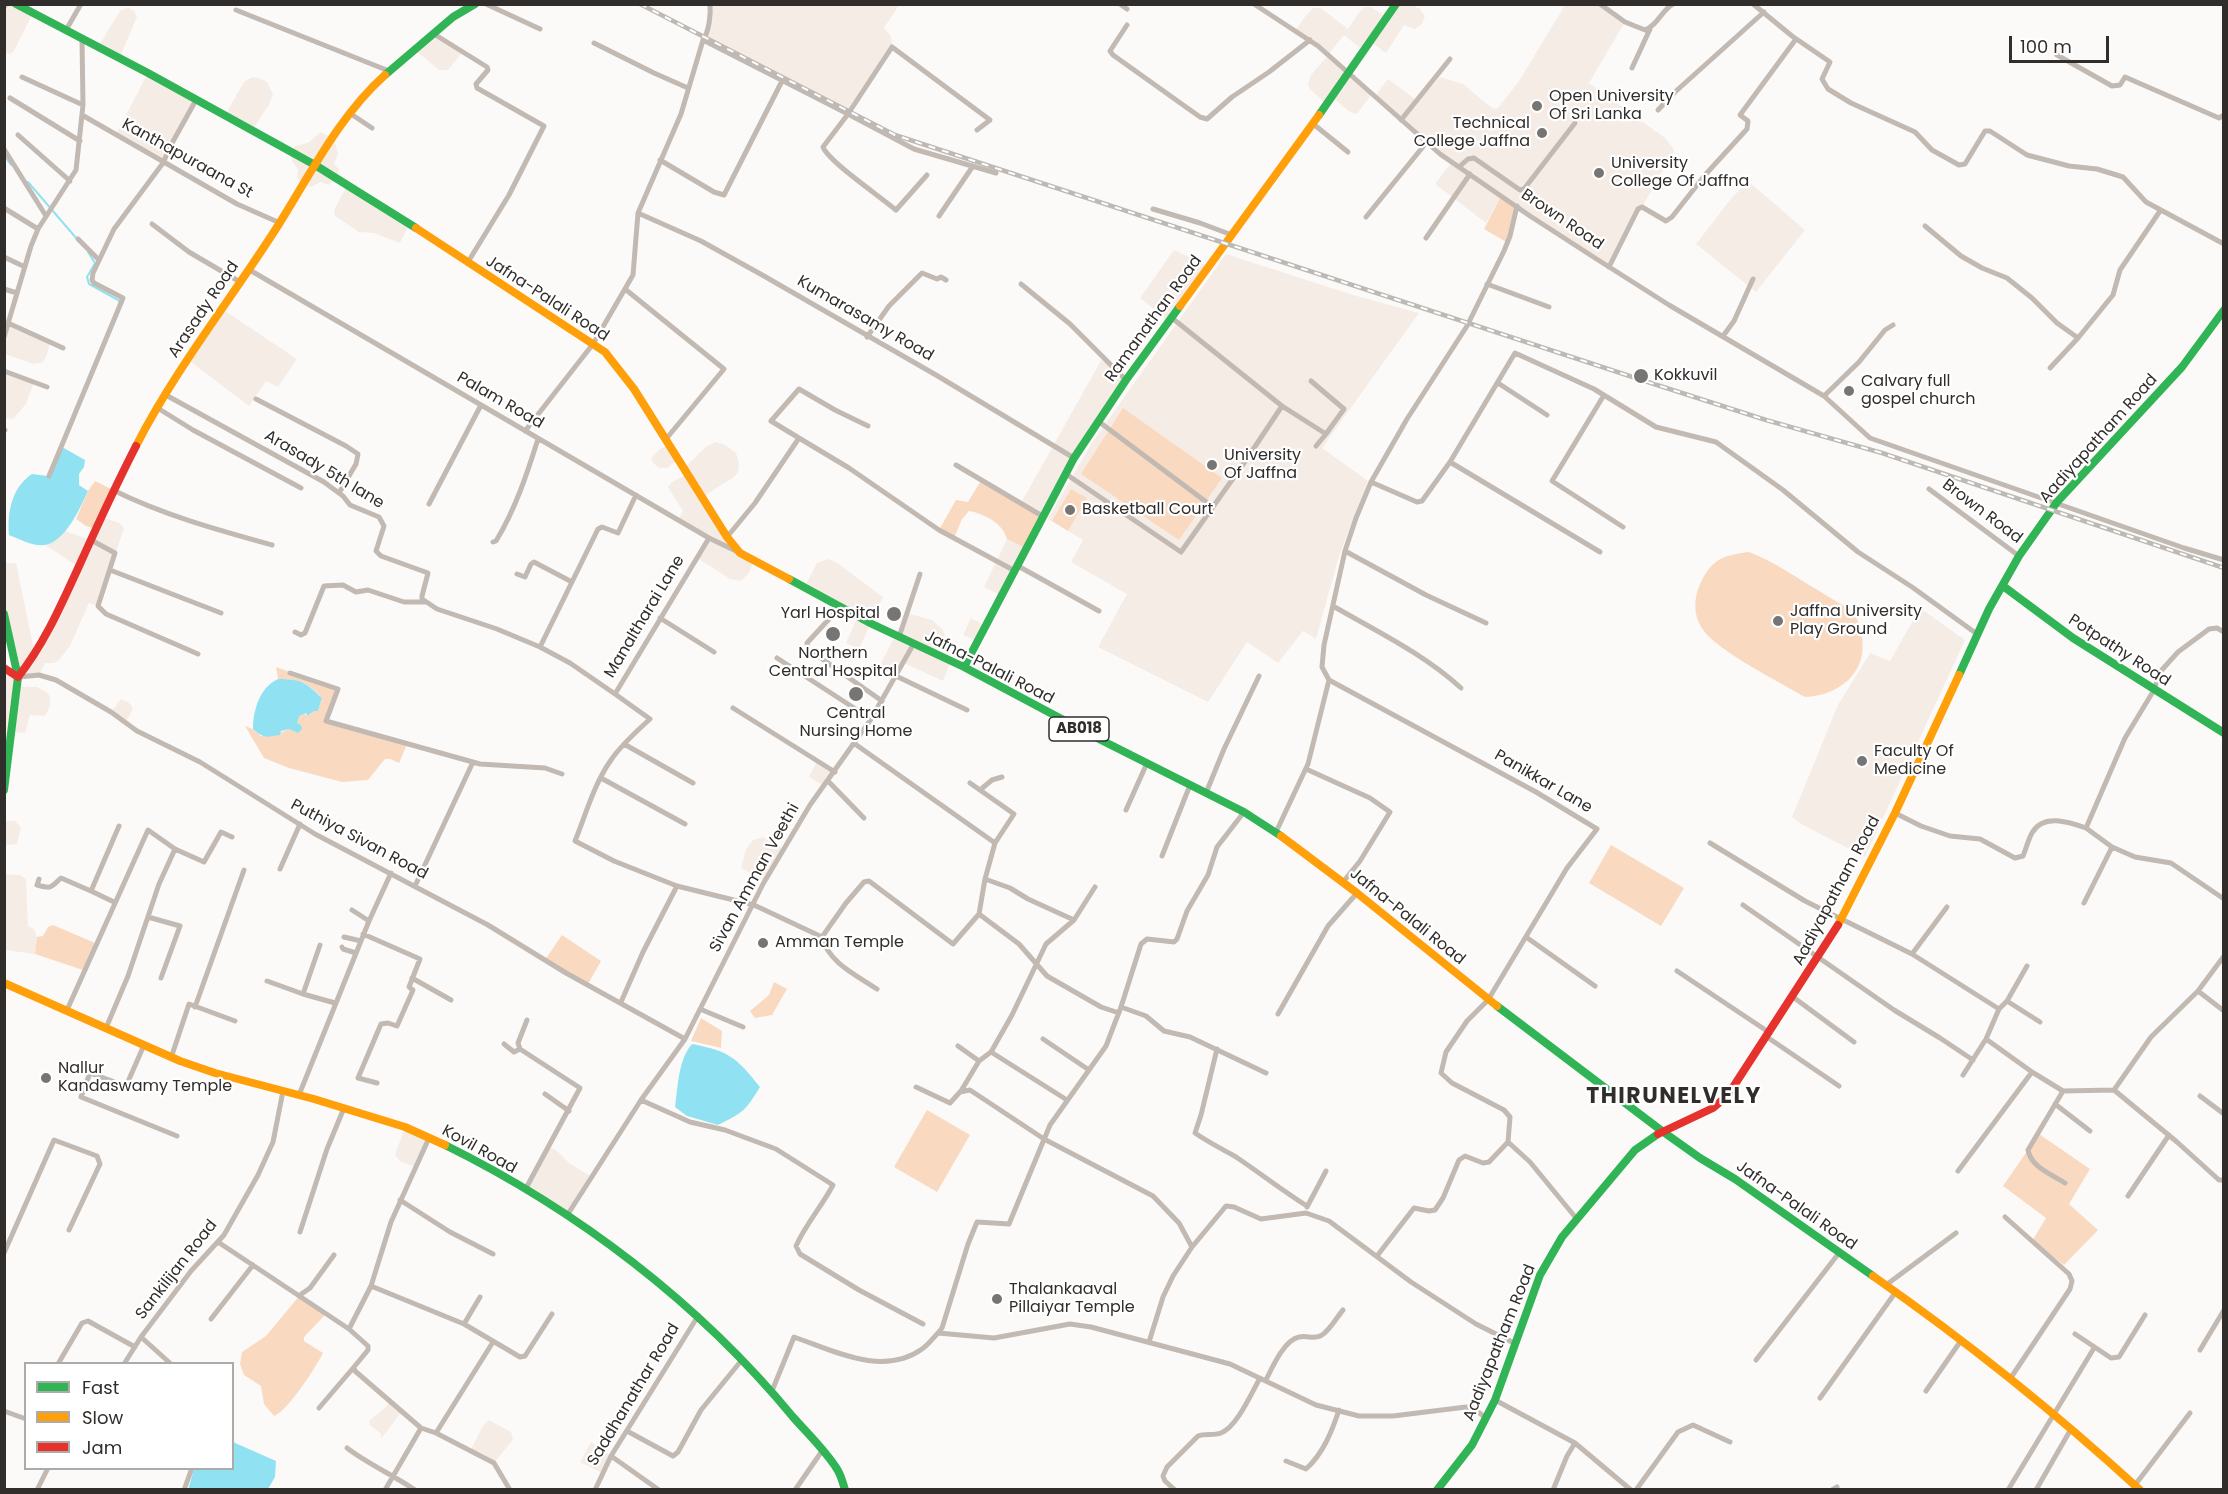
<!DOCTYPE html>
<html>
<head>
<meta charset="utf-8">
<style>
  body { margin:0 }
  #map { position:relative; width:2228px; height:1494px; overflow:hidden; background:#fcfaf8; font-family:Poppins,sans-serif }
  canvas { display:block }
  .frame { position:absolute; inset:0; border:6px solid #302d2b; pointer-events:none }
  .legend { position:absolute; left:24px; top:1362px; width:210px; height:108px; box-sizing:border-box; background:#fff; border:2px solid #acabaa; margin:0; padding:8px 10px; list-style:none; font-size:18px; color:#302d2b }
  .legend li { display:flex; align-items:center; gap:12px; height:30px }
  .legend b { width:30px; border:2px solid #acabaa }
  .scale { position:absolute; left:2009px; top:36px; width:100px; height:27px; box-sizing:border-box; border:3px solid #302d2b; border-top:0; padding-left:8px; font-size:18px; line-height:21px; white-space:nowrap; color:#302d2b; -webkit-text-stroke:4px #fff; paint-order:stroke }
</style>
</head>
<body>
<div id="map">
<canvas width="2228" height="1494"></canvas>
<div class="frame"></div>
<ul class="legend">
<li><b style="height:8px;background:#30b455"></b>Fast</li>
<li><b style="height:8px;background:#ff9f0a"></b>Slow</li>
<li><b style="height:8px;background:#e5322d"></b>Jam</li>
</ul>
<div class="scale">100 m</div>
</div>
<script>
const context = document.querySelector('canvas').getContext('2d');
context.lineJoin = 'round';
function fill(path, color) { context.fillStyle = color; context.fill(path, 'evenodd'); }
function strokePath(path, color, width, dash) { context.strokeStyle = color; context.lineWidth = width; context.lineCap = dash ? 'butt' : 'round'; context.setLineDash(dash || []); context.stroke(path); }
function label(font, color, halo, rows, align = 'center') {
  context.font = font + ' Poppins,sans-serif'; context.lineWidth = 4.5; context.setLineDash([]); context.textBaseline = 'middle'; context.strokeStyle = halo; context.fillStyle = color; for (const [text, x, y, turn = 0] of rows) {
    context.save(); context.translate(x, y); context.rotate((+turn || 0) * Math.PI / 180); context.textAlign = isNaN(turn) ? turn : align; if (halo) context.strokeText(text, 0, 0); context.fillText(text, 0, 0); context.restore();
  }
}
fill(new Path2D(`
  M4 5H16L33 13 14 51 10 54 5 52Z
  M710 5H899L884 28 891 36 892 47 850 110 705 38Z
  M1396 5H1412L1420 9 1425 16 1422 24 1415 29 1404 25 1386 53 1371 42 1364 51 1344 35 1328 55 1371 95 1357 114 1350 112 1332 97 1326 104 1310 89 1308 85 1311 75 1328 55 1295 31 1304 18 1313 8H1321L1348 29 1360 11 1365 7H1371L1387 18Z
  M1565 5H1600L1625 22 1589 83 1665 138 1674 149 1673 153 1607 268 1501 196 1486 223 1435 184 1452 162 1374 97 1388 79 1418 101 1440 77 1463 84 1488 105 1494 109 1498 108 1519 81Z
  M128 7 134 11 137 17 119 59 98 47 120 11Z
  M434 34 462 53 448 70H439L415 50Z
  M148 73 196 100 163 163 116 134Z
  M252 77 259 78 267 82 273 94 269 105 252 130 225 115 244 82Z
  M321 132 334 139 338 154 334 164 339 169 338 174 329 185 320 182 311 187 297 178 298 169 292 161V152L295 146 308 143Z
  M1748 181 1805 230 1756 292 1696 244 1730 200Z
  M347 186 409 225 400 243 374 233 359 232 335 216 334 210Z
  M1174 250 1208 266 1169 322 1140 298Z
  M1226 254 1353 295 1419 313 1322 448 1368 481 1339 556 1316 639 1303 631 1278 663 1247 642 1208 702 1098 647 1127 594 1071 562 1083 540 1048 519 1091 444Z
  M225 311 297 359 278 387 266 381 249 406 191 362Z
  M8 323 50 342 47 355 43 362 34 364 5 354V337Z
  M1103 357 1126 380 1098 421 1044 517 1021 503Z
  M5 371 34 382 26 404 13 419 5 418Z
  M716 442 725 445 736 453 739 463 738 472 734 477 702 497 727 537 754 561 749 573 741 581 730 579 697 558 709 538 678 520 683 511 668 487 672 482 688 474 684 468 707 446Z
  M670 445 679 459 667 468H659L652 462V457L660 449Z
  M101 517 120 523 124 528 98 606 89 603 70 646 59 660 54 663H45L39 675 19 677 18 687H37L48 693 50 697V706L45 716 30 715 25 733 13 732 11 744 5 742 4 668 18 676 5 628V563H16L35 655 79 567 45 545 65 531 91 540Z
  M1007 539 1027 549 1002 596 984 587Z
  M828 559 836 562 883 597 859 649 846 643 858 616 804 588 817 563Z
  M1920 608 1965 640 1865 857 1801 824 1792 817 1838 705 1870 653 1890 661Z
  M907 613 932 620 943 630 945 636 935 654 951 661 943 681 904 663 896 676 879 667Z
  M971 618 985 626 977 641 963 635Z
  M121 699 128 702 132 706V711L125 723 111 712Z
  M817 761 835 772 824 786 809 777Z
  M5 821H15L21 827 17 844 5 845Z
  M763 837 784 850 765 881 741 868 746 849 753 840Z
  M5 874 20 875 26 879 28 926 34 929 37 937 35 954 5 950Z
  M405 1127 429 1138 415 1167 400 1161 395 1155Z
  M549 1148 556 1150 569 1163 592 1177 568 1214 525 1190Z
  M389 1400 402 1411 381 1439V1434L370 1425 369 1421 387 1406Z
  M489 1420 511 1432 513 1440 494 1463 470 1451 483 1426Z
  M591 1442 611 1456 602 1473 580 1462Z`), '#f5ece6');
fill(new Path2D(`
  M1501 196 1517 206 1508 243 1484 229Z
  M1123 408 1222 478 1179 540 1081 474Z
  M982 479 1044 517 1027 549 1007 539C1002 522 984 514 969 511L962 519 954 538 939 530 956 500 968 502Z
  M95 481 113 490 96 529 86 526 76 519 88 491Z
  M1071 489 1087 498 1068 531 1052 521Z
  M1749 552C1775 562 1797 578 1821 592 1831 599 1843 604 1852 612 1858 617 1861 629 1862 637 1868 673 1838 696 1805 697 1781 683 1718 651 1704 631 1693 617 1693 598 1701 582 1712 559 1724 555 1749 552Z
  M276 667 338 689 326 720 407 744 399 763 390 759H385L368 780 342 782 289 768 264 758 245 726 253 729 261 736C276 735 294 731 299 715L304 713 307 716 314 711H318L322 698C307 682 300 679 278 679Z
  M1611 845 1684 888 1661 926 1589 883Z
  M53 925 95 943 83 970 35 954 37 937 43 936 48 927Z
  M562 935 601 961 588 984 545 960Z
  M774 982 787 989 772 1015 755 1018 750 1011 769 995Z
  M701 1018 722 1031 721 1048 691 1041Z
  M927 1110 970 1135 937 1192 894 1167Z
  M2039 1134 2090 1169 2069 1204 2098 1230 2064 1265 2032 1241 2046 1218 2003 1186Z
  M300 1295 327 1313 304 1337V1341L323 1353C316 1367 288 1411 274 1416L264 1404 261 1386 244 1375 240 1364 242 1352 266 1336Z`), '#f9dac0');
fill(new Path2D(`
  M62 447 85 460 84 467 79 474V485L88 491C80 508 66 541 45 545 34 547 19 539 9 535 7 512 12 487 32 474L48 476Z
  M278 679C302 679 305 682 322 698L318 711H314L307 716 306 713 299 716 297 723 301 725 302 729 298 733 289 729 281 731 280 735C267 737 264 739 253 729 253 710 260 687 278 679Z
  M692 1044C729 1051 736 1057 760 1087 746 1110 743 1113 718 1125L687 1116 675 1107C678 1087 678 1060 692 1044Z
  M233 1442 276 1461 275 1477 268 1489 188 1490 194 1469 232 1468Z`), '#90e2f2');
strokePath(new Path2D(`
  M4 155 11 165
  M28 182 77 239
  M88 252 95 263 87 277 89 284 120 301 119 303`), '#90e2f2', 2);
strokePath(new Path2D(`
  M486 4 540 29
  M1120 4 1127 9
  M1254 4 1318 46 1440 154 1530 216 1595 258 1669 305 1824 396 1870 438 2184 548 2224 560
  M1600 4 1625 22 1645 30C1658 25 1661 11 1673 4
  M1753 4 1792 36 1830 62 1822 79 1828 89 1851 103 1915 132 1932 150 1959 165 1965 164 1985 131H1990L2027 155 2069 166 2097 169 2123 177 2146 202 2224 244
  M4 7 6 4
  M236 10 389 71
  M1127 25 1110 51 1113 55 1200 117 1207 119 1232 97 1269 72 1310 40
  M66 30 81 4
  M434 34 487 67 488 70 476 84 477 88 544 126 509 195 468 262
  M703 40C709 31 711 15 710 4
  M594 43 654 73 688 88
  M2057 55 2112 86 2120 85 2125 77 2219 118 2224 115
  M1632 68 1650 29
  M22 77 83 105
  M10 98 80 141
  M1658 110 1675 92 1764 12
  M351 114 372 128
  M82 115 237 204 280 223
  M1401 120 1450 59
  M1312 123 1348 152
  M18 135 70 181
  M4 149 46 216
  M660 160 714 192 724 195 782 81
  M1459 167 1468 159 1474 158 1520 190 1524 189 1575 123
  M927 175 896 210C881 197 829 162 823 147L848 114 914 149 996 173
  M4 208 38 229
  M1153 209 1200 223 1232 235
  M638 213 701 241 764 276 936 375 1074 458
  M939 216 973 166
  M1366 217 1426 143
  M152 224 189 252 240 282
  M1925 226 1961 256 1982 268 2007 278 2032 298 2057 323 2078 338 2050 368
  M1426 238 1470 174
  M78 239 98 259
  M4 257 25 267
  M1609 267 1638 209 1642 207 1666 221 1672 217 1705 175 1747 129 1748 121 1740 115 1796 39
  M248 269 709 538 738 552
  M1021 284 1070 324 1126 380
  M1487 284 1549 307
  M4 289 17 293
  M625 289 724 369 666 439
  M8 323 63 348
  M1723 336 1734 321 1753 279
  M4 337 31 246 38 229 76 170 83 105 82 39
  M867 337 889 306 922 273 937 279 941 277 946 280
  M2078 338 2113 295 2120 270 2160 211
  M4 371 47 387
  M1498 383 1547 415
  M164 394 324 482 343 496 350 505 379 517 384 526 376 551 381 556 428 573 422 596V599L437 609 497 629 540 647
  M1604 395 1552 481 1623 527
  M1824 396 1859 362 1885 330 1893 325
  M256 399 346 446 358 454 356 464 339 493
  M1282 406 1326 434 1344 409 1311 381
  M156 407 193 430 301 488
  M1098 421 1213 507
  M4 430H5
  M525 431 593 344 633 275 638 213 681 114 703 40 848 114 892 47 990 120 977 130
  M799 438 849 468 939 530 1015 571
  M1316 446 1326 434
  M1450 462 1600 552
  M956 465 1044 517
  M1066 474 1181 552 1244 463 1282 406 1172 318
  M49 476 123 298 94 283 92 280 93 273 114 229 163 163 171 145 196 100
  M1371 482 1407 419 1467 326 1504 251 1510 236 1517 206
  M1929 489 2019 556
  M113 490C163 515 218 530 272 545
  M429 504 481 405
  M727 537 755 503 799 438 771 421 799 389 835 410 868 426
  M709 538 615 694 650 719C636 732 621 745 611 760 594 784 586 814 575 841L614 861 677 886 754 905 822 937 846 903 864 882 869 881 953 944 979 914 1019 944 1047 976 1101 1007 1119 1013
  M91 540 115 553 98 606 106 614 198 654
  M493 542 496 541C515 510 527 474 538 439
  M1345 551 1426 595 1486 623
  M1018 566 1099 611
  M110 570 221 613
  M517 574 525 577 531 564 534 562 572 582
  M841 606 807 643 808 649 882 701
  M1333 606C1376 631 1424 654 1461 688
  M660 618 714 652
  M295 632 301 635 305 633 324 586 343 585 356 592 368 590 404 602H426
  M899 637 920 574
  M777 658 871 719
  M290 673 338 689 326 721 480 764 545 768 562 774
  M896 676 967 710
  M19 677 39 675 56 680 111 712 137 731 200 762 315 834 488 925 566 973 685 1039
  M1329 680 1536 792 1597 829 1567 868 1488 1000 1467 1021 1446 1052 1441 1073 1452 1083 1504 1110 1510 1117 1508 1142 1530 1162 1576 1218
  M615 694 570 663 540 647 598 529 602 527 618 533 636 495
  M733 708 835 772
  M624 744 693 783
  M855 744 995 843 985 879 979 914
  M1306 769 1370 798 1390 812 1360 861 1343 882
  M601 778 685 824
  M828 781 864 818
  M970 783 1014 814 995 843
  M980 790 992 780 1002 777
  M1206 793 1224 749 1259 676
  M1126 810 1147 763
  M1895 813 1921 826 1950 836 1980 839 2015 858 2023 856C2026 849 2028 840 2032 833 2043 813 2069 822 2086 828L2125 738 2154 690 2160 672 2178 652 2209 629 2217 628 2224 632
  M2086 828 2112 847 2135 857 2171 863 2224 899
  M1276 832 1308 764 1329 680 1322 667 1324 645 1345 551 1356 518 1371 482 1417 502 1422 501 1450 462 1515 353 1594 389 1656 427 1716 442 1783 490 1858 552 1912 587 1977 634
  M1710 843 1805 901 1912 954 1999 1009
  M1162 856 1190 785
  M280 869 300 824
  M39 879 37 885C52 889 50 888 61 878L91 891 119 826
  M985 879 1010 888 1028 899 1074 920
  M415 886 473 762
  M91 891 114 902
  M2084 903 2112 847
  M1743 905 1894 1010 1940 1038 1973 1060
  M352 910 369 921
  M148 917 180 926 161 978
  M363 934 420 959 409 987 413 990 397 1026 388 1023 381 1024 358 1078 377 1083
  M344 937 361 941
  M822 937C828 962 856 975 877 989
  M1526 937 1595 986
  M320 945 303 994 335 1003
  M342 947 343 949 356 953
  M1912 954 1947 907
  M1677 971 1770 1033
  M412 978 451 1000
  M267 981 303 994
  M2198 991 2224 1011
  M1793 997 1854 1042
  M2007 1001 2040 1022
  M621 1002 643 952 677 886
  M195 1007 244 870
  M1121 1007 1146 1016 1164 1031 1190 1037 1266 1073
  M700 1009 743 1027
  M67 1010 148 830 175 849 204 862 221 832 232 837
  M1278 1014 1328 926 1357 893
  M106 1028 128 976 159 884 175 849
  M1767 1037 1839 1086
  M1043 1039 1089 1070
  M1986 1039 2032 1072 2063 1091 2114 1090 2177 1142 2219 1180H2224
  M504 1044 514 1052 520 1049
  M144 1045 127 1084 123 1085 90 1073 81 1097 177 1136
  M958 1046 979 1061 991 1052 1067 1100
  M1217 1049 1201 1115 1195 1133C1208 1142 1222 1149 1236 1157 1260 1173 1283 1191 1307 1206
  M991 1052 1012 1015 1046 944 1074 920 1095 887
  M171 1058 189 1004 235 1021
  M1963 1075 1986 1039 1999 1009 2007 1001 2027 966
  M916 1087 950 1103 960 1092 970 1090 1044 1139 1153 1196 1179 1223 1192 1247 1173 1276 1163 1297 1149 1342
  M2114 1090 2151 1037 2198 991 2224 956
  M961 1091 979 1061
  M2063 1091 2028 1150C2031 1167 2051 1174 2065 1183
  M545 1094 569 1111
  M299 1095 369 921 391 873
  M2200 1096 2224 1114
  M641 1100 690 1122 725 1130 776 1149 833 1185C822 1206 806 1224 796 1246L800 1254 859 1290 923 1324
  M2055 1104 2090 1131
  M1958 1171 2032 1072
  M525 1190 580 1088 520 1049 518 1043 527 1020
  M2128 1196 2169 1135
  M400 1200 450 1232 493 1254
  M1307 1207 1326 1171
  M568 1214 641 1100 685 1039 763 884 810 805 871 719 913 645
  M2005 1217 2069 1274 2072 1281 2070 1289 2010 1379
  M300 1232 327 1149 344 1108
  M218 1242 349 1329 368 1346V1350L354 1367 355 1371 421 1428 436 1433 494 1463 510 1490
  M1192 1247 1226 1206 1234 1207 1261 1219 1306 1213 1329 1221 1411 1282 1476 1324 1516 1344
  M4 1253 54 1140 97 1156 100 1164 69 1230
  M1377 1256 1414 1208 1429 1211 1435 1210 1443 1198 1459 1160 1465 1156 1483 1163 1489 1162 1508 1142
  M1886 1285 1956 1233
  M371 1286 464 1324 520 1357 525 1356 552 1314
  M300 1295 310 1288 334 1255
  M211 1319 253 1265
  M464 1324 480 1297
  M349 1329 371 1286 391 1222 429 1138
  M938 1333 942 1328 968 1244 977 1222 1009 1224 1050 1125 1106 1046 1121 1007 1141 944 1147 939 1174 942 1177 939 1187 911 1208 875 1217 847 1244 812
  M2075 1334 2111 1358 2119 1357 2145 1315
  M141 1337 171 1364
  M2200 1350 2224 1310
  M1756 1360 1839 1253
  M58 1364 82 1323 88 1321 135 1347
  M124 1364 141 1337 191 1271 224 1235 258 1175 273 1142 283 1091
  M1266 1380C1272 1368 1284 1340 1299 1337 1307 1335 1315 1340 1322 1335 1330 1330 1337 1317 1343 1310
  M770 1389 772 1391 794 1337C834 1351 883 1377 922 1349 928 1345 933 1338 938 1333L994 1338 1070 1324 1091 1327 1230 1364 1316 1405 1359 1416H1393L1466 1407 1473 1408 1486 1418
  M1926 1391 1960 1342
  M1820 1398 1895 1293
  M1495 1400 1575 1443 1631 1490
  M319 1408 354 1367
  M4 1411 26 1419
  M627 1431 673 1456 678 1452 701 1410 741 1361
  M436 1433 493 1342
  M347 1448C368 1464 393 1475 415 1490
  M611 1456 659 1490
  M1286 1461 1306 1469C1323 1454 1332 1431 1339 1410
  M2135 1485 2190 1413
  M37 1490 48 1468
  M184 1490 192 1468
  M385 1490 421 1428
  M595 1490 611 1456 698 1316
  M795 1490 822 1451
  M1175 1490 1165 1481 1163 1476 1167 1467 1198 1436C1205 1433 1213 1436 1221 1433 1237 1427 1252 1392 1260 1378
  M1553 1490 1567 1456 1575 1443
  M1636 1490 1678 1432 1693 1425 1730 1442
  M1832 1490 1837 1487
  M2008 1490 2094 1348
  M2036 1490 2071 1429`), '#c1b9b2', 5);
strokePath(new Path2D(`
  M16 4 148 73 315 165 416 228
  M385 75 453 17 475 4
  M1319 115 1396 4
  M789 579 872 624 964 667 1101 740 1244 812 1281 836
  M2003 586 2073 638 2224 733
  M4 614 18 677 4 790
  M964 667 1074 458 1126 380 1180 306
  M1959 675 1989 609 2019 556 2057 502 2182 367 2224 310
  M1497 1006 1662 1131 1700 1158 1735 1179 1873 1276
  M445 1145C577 1210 699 1303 793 1417 808 1434 825 1450 837 1469 841 1475 843 1483 845 1490
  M1437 1490 1472 1445 1495 1400 1540 1275 1562 1237 1635 1150 1658 1134`), '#30b455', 8);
strokePath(new Path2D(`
  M416 228 605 352 634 389 727 537 740 553 789 579
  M1180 306 1319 115
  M136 446C176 368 232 298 279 224 311 173 340 115 385 75
  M1281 836 1357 893 1497 1006
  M1838 925 1895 813 1959 675
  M4 983 180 1061 215 1073 314 1099 405 1127 445 1145
  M1873 1276C1966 1341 2056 1413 2140 1490`), '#ff9f0a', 8);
strokePath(new Path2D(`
  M4 668 18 677C45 643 62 603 80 564 98 524 116 485 136 446
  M1658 1134 1713 1108 1728 1095 1838 925`), '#e5322d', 8);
const rail = new Path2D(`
  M640 4 895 135 1654 384 1766 420 1882 453 2224 568`);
strokePath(rail, '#bdb9b4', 4.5);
strokePath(rail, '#fff', 2, [7]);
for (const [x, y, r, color] of [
  [1537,106,6,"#777573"],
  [1542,133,6,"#777573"],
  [1599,173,6,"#777573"],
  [1641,376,8,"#777573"],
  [1849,391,6,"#777573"],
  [1212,465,6,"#777573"],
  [1070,510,6,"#777573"],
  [894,614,8,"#777573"],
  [1778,621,6,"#777573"],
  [833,634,8,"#777573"],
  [856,694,8,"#777573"],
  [1862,761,6,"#777573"],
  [763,943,6,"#777573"],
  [46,1078,6,"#777573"],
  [997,1299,6,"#777573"]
]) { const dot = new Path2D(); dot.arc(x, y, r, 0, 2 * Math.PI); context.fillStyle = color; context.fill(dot); strokePath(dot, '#fff', 2); }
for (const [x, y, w] of [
  [1079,729,60]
]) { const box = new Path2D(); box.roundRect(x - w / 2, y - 12, w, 24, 4.5); context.fillStyle = '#fff'; context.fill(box); strokePath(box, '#302d2b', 1.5); }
label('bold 15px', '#302d2b', null, [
  ["AB018",1079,729]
]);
label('16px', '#302d2b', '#fff', [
  ["Open University",1549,97],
  ["Of Sri Lanka",1549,115],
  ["Technical",1530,124,"right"],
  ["College Jaffna",1530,142,"right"],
  ["University",1611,164],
  ["College Of Jaffna",1611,182],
  ["Kokkuvil",1654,376],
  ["Calvary full",1861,382],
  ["gospel church",1861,400],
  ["University",1224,456],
  ["Of Jaffna",1224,474],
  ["Basketball Court",1082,510],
  ["Jaffna University",1790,612],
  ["Play Ground",1790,630],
  ["Yarl Hospital",880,614,"right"],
  ["Northern",833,654,"center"],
  ["Central Hospital",833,672,"center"],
  ["Central",856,714,"center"],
  ["Nursing Home",856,732,"center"],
  ["Faculty Of",1874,752],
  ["Medicine",1874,770],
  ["Amman Temple",775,943],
  ["Nallur",58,1069],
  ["Kandaswamy Temple",58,1087],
  ["Thalankaaval",1009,1290],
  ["Pillaiyar Temple",1009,1308]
], 'left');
label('16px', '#302d2b', '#fff', [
  ["Kanthapuraana St",187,159,29],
  ["Brown Road",1562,220,34],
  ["Jafna-Palali Road",547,299,33],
  ["Arasady Road",204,310,-56],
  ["Kumarasamy Road",865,319,30],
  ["Ramanathan Road",1154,319,-54],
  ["Palam Road",500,401,30],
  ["Aadiyapatham Road",2099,439,-48],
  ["Arasady 5th lane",324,470,31],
  ["Brown Road",1982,512,37],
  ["Manaltharai Lane",645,617,-59],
  ["Potpathy Road",2119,651,33],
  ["Jafna-Palali Road",989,668,27],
  ["Panikkar Lane",1543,782,30],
  ["Puthiya Sivan Road",359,840,28],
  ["Sivan Amman Veethi",755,878,-61],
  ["Aadiyapatham Road",1837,891,-62],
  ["Jafna-Palali Road",1407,917,39],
  ["Kovil Road",479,1150,29],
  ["Jafna-Palali Road",1796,1206,35],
  ["Sankilijan Road",177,1270,-52],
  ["Aadiyapatham Road",1500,1343,-68],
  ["Saddhanathar Road",634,1395,-59]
]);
context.letterSpacing = '1.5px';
label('bold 22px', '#302d2b', '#fff', [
  ["THIRUNELVELY",1674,1097]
]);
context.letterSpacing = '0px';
</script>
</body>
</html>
